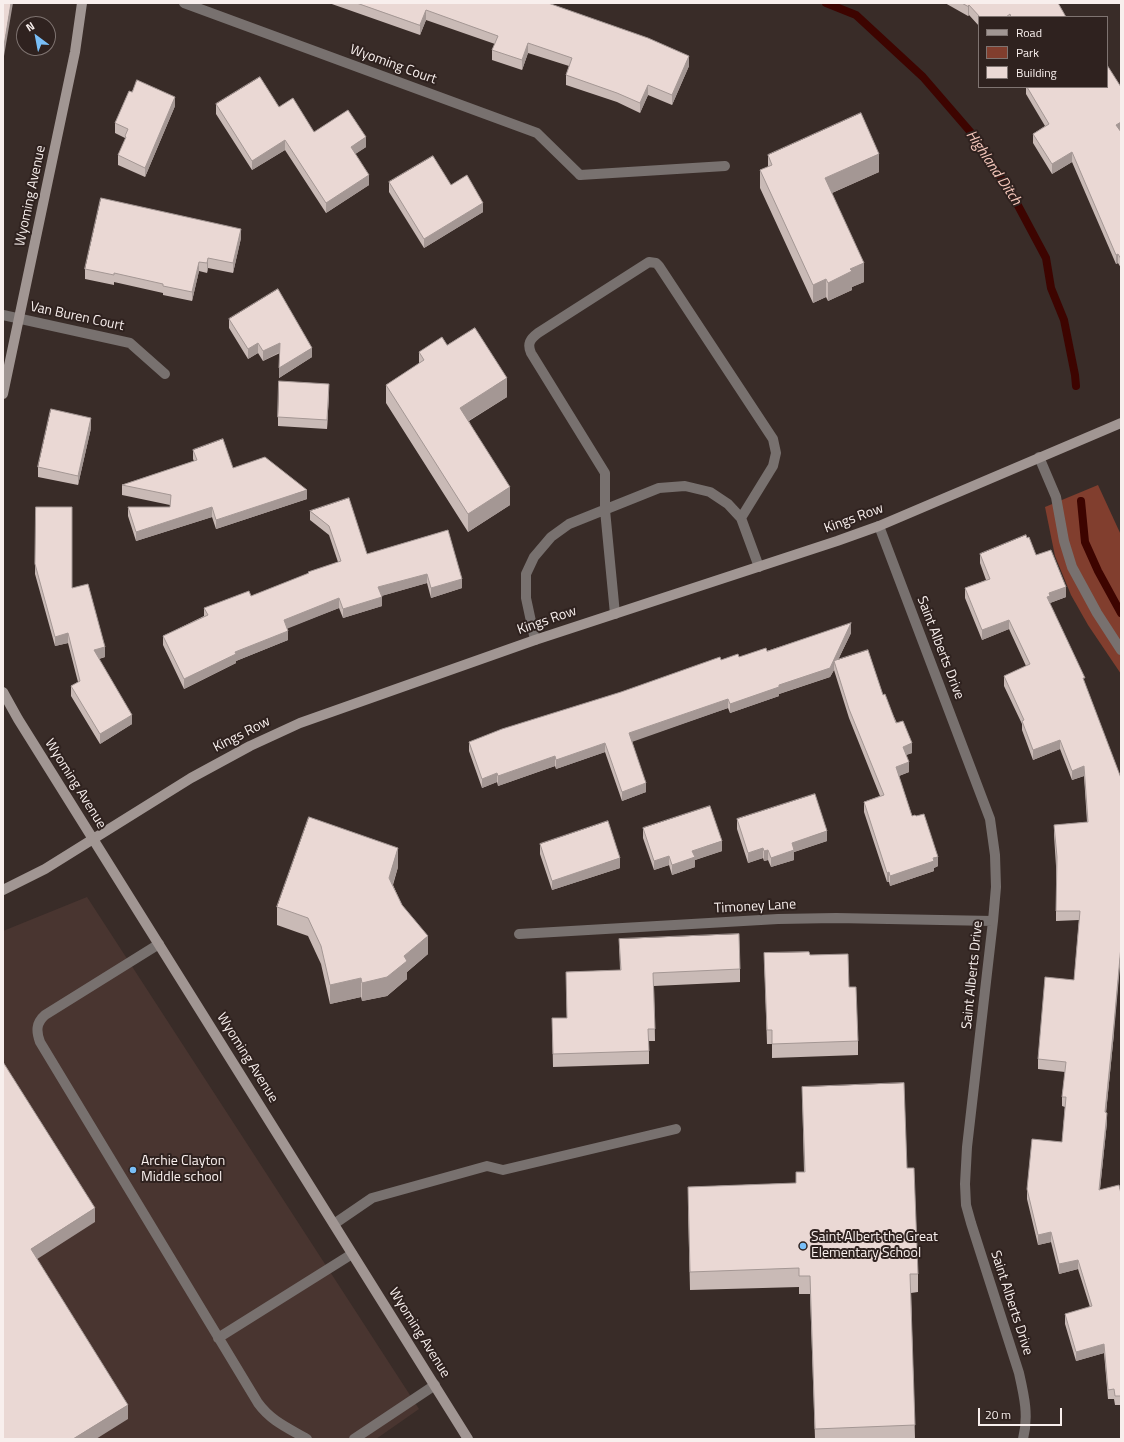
<!DOCTYPE html>
<html>
<head>
<meta charset="utf-8">
<style>
  body { margin:0 }
  #map { position:relative; width:1124px; height:1442px; overflow:hidden; background:#392c28; font-family:"Titillium Web",sans-serif }
  canvas { display:block }
  .frame { position:absolute; inset:0; border:4px solid #f8efed; pointer-events:none }
  .legend { position:absolute; left:978px; top:16px; width:130px; height:72px; box-sizing:border-box; background:#2f221f; border:1px solid #7f7471; margin:0; padding:5px 7px; list-style:none; font-size:12px; color:#f8efed }
  .legend li { display:flex; align-items:center; gap:8px; height:20px }
  .legend b { width:20px; border:1px solid #7f7471 }
  .north { position:absolute; left:16px; top:16px; width:40px; height:40px; box-sizing:border-box; background:#2f221f; border:1px solid #7f7471; border-radius:50%; rotate:328deg; font-size:11px; font-weight:700; line-height:16px; text-align:center; color:#f8efed }
  .north::after { content:''; display:block; margin:auto; width:14px; height:18px; background:#79bff8; clip-path:polygon(50% 0,100% 100%,50% 72%,0 100%) }
  .scale { position:absolute; left:978px; top:1408px; width:84px; height:18px; box-sizing:border-box; border:2px solid #f8efed; border-top:0; padding-left:5px; font-size:12px; line-height:14px; white-space:nowrap; color:#f8efed; -webkit-text-stroke:3px #2f221f; paint-order:stroke }
</style>
</head>
<body>
<div id="map">
<canvas width="1124" height="1442"></canvas>
<div class="frame"></div>
<ul class="legend">
<li><b style="height:5px;background:#a19693"></b>Road</li>
<li><b style="height:11px;background:#813e2e"></b>Park</li>
<li><b style="height:11px;background:#ead8d4"></b>Building</li>
</ul>
<div class="north">N</div>
<div class="scale">20 m</div>
</div>
<script>
const context = document.querySelector('canvas').getContext('2d');
context.lineJoin = 'round';
function fill(path, color) { context.fillStyle = color; context.fill(path, 'evenodd'); }
function strokePath(path, color, width, dash) { context.strokeStyle = color; context.lineWidth = width; context.lineCap = dash ? 'butt' : 'round'; context.setLineDash(dash || []); context.stroke(path); }
function label(font, color, halo, rows, align = 'center') {
  context.font = font + ' "Titillium Web",sans-serif'; context.lineWidth = 4; context.setLineDash([]); context.textBaseline = 'middle'; context.strokeStyle = halo; context.fillStyle = color; for (const [text, x, y, turn = 0] of rows) {
    context.save(); context.translate(x, y); context.rotate((+turn || 0) * Math.PI / 180); context.textAlign = isNaN(turn) ? turn : align; if (halo) context.strokeText(text, 0, 0); context.fillText(text, 0, 0); context.restore();
  }
}
fill(new Path2D(`
  M87 897 419 1409 376 1439H3V931Z`), '#493530');
fill(new Path2D(`
  M1098 485 1121 535V674L1088 625 1071 595 1055 556 1045 507Z`), '#813e2e');
strokePath(new Path2D(`
  M826 3 856 15 923 77 974 136 1014 198 1046 258 1051 288 1064 320 1075 375 1076 386
  M1081 501 1085 542 1098 571 1121 613`), '#3d0400', 8);
strokePath(new Path2D(`
  M580 175 725 166
  M1039 457 1056 497 1064 541 1072 567 1097 613 1121 650
  M615 614 605 510V473L531 353C527 344 530 339 538 333L649 262 656 263 659 266 773 439 776 453 773 466 741 518
  M535 640 526 598V574L534 557 551 537 569 524 659 488 685 486 710 492 728 504 741 518 759 567
  M159 944 45 1015C36 1023 36 1031 40 1042L258 1403C271 1421 288 1428 307 1439
  M334 1224 372 1198 487 1166 503 1170 676 1129
  M218 1338 352 1254
  M354 1439 435 1385`), '#78716f', 10);
strokePath(new Path2D(`
  M184 3 537 133 580 175
  M3 315 130 343 165 374
  M879 526 990 819 995 855 996 887 993 921 967 1147 965 1184 966 1205 971 1223 1019 1373C1024 1395 1029 1416 1023 1439
  M519 934 778 919 836 918 993 921`), '#78716f', 10);
strokePath(new Path2D(`
  M3 394 75 52 82 3
  M3 692 18 719 468 1439
  M3 890 45 869 191 778 250 746 300 723 535 640 837 541 879 526 1121 423`), '#a19693', 10);
fill(new Path2D(`
  M329 3H548L689 66 672 105 648 95 640 113 617 102 566 85V75L569 66 528 53 522 70 492 60V50L495 44 426 20 420 35Z
  M945 3H1058L1066 17H979V26L969 15 968 16Z
  M1026 87H1121V268L1118 263 1116 264 1072 162 1052 174 1033 143V134L1045 126 1026 94Z
  M216 104 279 107 314 132 366 147 355 154 369 185 326 213 285 150 252 170 216 114Z
  M175 106 145 177 118 165V155L125 141V138L115 133V123Z
  M768 155 879 172 832 193 864 282 852 287V290L828 301 826 297 813 303 760 188V170L768 167Z
  M389 182 451 185 483 212 424 248 389 192Z
  M241 238 233 273 208 268 207 273 199 271 192 301 163 295V293L114 282V285L85 279V269Z
  M229 319 312 357 279 378 280 353 263 361 258 353 248 359 229 328Z
  M447 345 507 397 469 421 510 505 468 532 386 403V385L419 364V352Z
  M329 393 327 429 278 426V417Z
  M91 428 78 485 38 477V467Z
  M193 450 233 468 307 499 216 529 212 517 136 541 128 516V507H170V505L122 495V485L194 461 193 459Z
  M36 507 72 588 105 657 99 659 132 724 100 744 71 696V686L78 682 68 643 55 646 35 574Z
  M310 511 367 554 448 530 462 588 431 598 427 583 381 596 382 606 343 618 339 608 287 628 288 640 236 661V663L184 689 163 645V636L204 616V608L251 596 338 562 329 535 310 520Z
  M980 554 1036 555 1066 597 1050 603V604L1085 684 1114 1033 1106 1113 1107 1122 1100 1189 1121 1194V1405H1115L1114 1399H1108L1104 1353 1076 1361 1065 1324V1314L1090 1307 1078 1269 1059 1274 1051 1242 1038 1245 1027 1199V1189L1062 1142 1065 1107 1062 1106V1097L1065 1072 1038 1069V1059L1074 980 1079 920 1056 921V866L1054 835V825L1087 822 1084 776 1072 780 1060 749 1033 760 1022 730V724L1004 686V676L1026 666 1009 629 982 640 965 598V588L986 580 980 563Z
  M851 633 838 660 883 695 912 753 906 755 909 772 899 776 912 816H916L938 866 934 868V871L890 886 889 882H887L864 812V802L880 796 849 718 834 670 830 677 779 694V696L730 713 728 708 632 741 646 792 622 801 605 752 556 769 555 766 498 786 497 782 482 788 469 751V742L721 660 739 657Z
  M737 819 827 841 794 852V860L771 867 768 860 764 861 763 858 748 863 737 829Z
  M643 828 722 851 695 860V867L672 875 669 865 654 870 643 838Z
  M540 844 620 868 552 890 540 854Z
  M398 867 393 885 402 905 428 954 407 972V979L387 996 362 1001 361 997 330 1004 321 964 308 936 277 925V907Z
  M619 939 740 969V982L654 986 655 1041H649V1064L553 1067 552 1018H567L566 972 620 970Z
  M764 953 810 955 849 987 858 1041V1055L772 1058V1044H767Z
  M802 1087 907 1168 918 1274V1292L911 1293 915 1439H815L810 1294H799V1287L690 1290 688 1205V1187L796 1183 804 1172Z
  M1121 1415V1429H1120V1419Z`), '#c9bab6');
fill(new Path2D(`
  M11 3H13L3 62V52Z
  M969 5V15L968 16V6Z
  M426 10V20L420 35V25Z
  M528 43V53L522 70V60Z
  M689 56V66L672 105V95Z
  M648 85V95L640 113V103Z
  M175 97V106L145 177V168Z
  M1121 122V132L1116 134V125Z
  M366 137V147L351 157V147Z
  M285 140V150L252 170V161Z
  M1072 152V162L1052 174V164Z
  M879 154V172L825 196V178Z
  M369 175V185L326 213V203Z
  M483 203V212L424 248V239Z
  M241 229V238L233 273V263Z
  M1118 254V263L1116 264V255Z
  M208 258V268L207 273V263Z
  M199 262V271L192 301V292Z
  M864 263V282L852 287V290L828 301V283L850 269Z
  M826 279V297L813 303V285Z
  M258 343V353L248 359V349Z
  M280 343V352L263 361V351Z
  M312 348V357L279 378V368Z
  M507 378V397L460 426V408Z
  M329 384V393L327 429V420Z
  M91 418V428L78 485V476Z
  M510 487V505L468 532V514Z
  M307 490V499L216 529V520Z
  M212 507V517L136 541V532Z
  M427 574V583L378 597V587Z
  M462 579V588L431 598V588Z
  M1066 587V597L1050 603V605L1047 597 1049 593Z
  M382 597V606L343 618V609Z
  M339 598V608L284 630V620Z
  M1009 620V629L982 640V630Z
  M851 623V633L835 666 834 661V670L830 677 779 694V696L730 713V704L779 685Z
  M288 631V640L236 661V663L184 689V679L235 652Z
  M68 633V643L55 646V637Z
  M105 647V657L94 660V650Z
  M728 699V708L629 743V733Z
  M132 715V724L100 744V734Z
  M1060 740V749L1033 760V750Z
  M605 743V752L556 769V760Z
  M912 743V753L903 756V747Z
  M555 756V766L498 786V776Z
  M909 762V772L896 777V767Z
  M1084 766V776L1072 780V771Z
  M497 773V782L482 788V779Z
  M646 783V792L622 801V792Z
  M827 831V841L794 852V860L771 867V858L792 843Z
  M722 841V851L695 860V867L672 875V865L692 851Z
  M398 848V867L389 896V878Z
  M763 848V858L748 863V853Z
  M768 850V860L764 861V851Z
  M669 856V865L654 870V861Z
  M938 857V866L934 868V871L890 886V876Z
  M620 858V868L552 890V881Z
  M889 872V882H887V873Z
  M428 936V954L407 972V979L387 996 362 1001V983L404 956Z
  M1121 946V955L1114 1033 1105 1122V1112Z
  M361 978V997L330 1004V985Z
  M1107 1113V1122L1099 1199V1190Z
  M95 1208V1222L31 1263V1249Z
  M1051 1232V1242L1038 1245V1235Z
  M1078 1260V1269L1059 1274V1264Z
  M1104 1344V1353L1076 1361V1352Z
  M128 1405V1419L96 1439H73Z`), '#a49794');
const building = new Path2D(`
  M3 3H11L3 52Z
  M357 3H548L648 38 689 56 672 95 648 85 640 103 617 93 566 75 572 58 528 43 522 60 492 50 498 36 426 10 420 25Z
  M962 3H1058L1066 17H1011L1010 14 1006 17H980L969 5 968 6Z
  M1107 65 1121 87V122L1116 125 1121 132V259L1118 254 1116 255 1072 152 1052 164 1033 134 1049 124 1027 87H1107Z
  M260 77 279 107 293 98 314 132 348 110 366 137 351 147 369 175 326 203 285 140 252 161 216 104Z
  M137 80 175 97 145 168 118 155 126 137 125 136 128 129 115 123 129 91 132 92Z
  M861 113 879 154 825 178 864 263 850 269 852 271 828 283 826 279 813 285 760 170 772 165 768 155Z
  M433 156 451 185 467 175 483 203 424 239 389 182Z
  M101 198 241 229 233 263 208 258 207 263 199 262 192 292 163 286V284L114 273V275L85 269Z
  M278 289 312 348 279 368 280 343 263 351 258 343 248 349 229 319Z
  M475 328 507 378 460 408 510 487 468 514 386 385 424 360 419 352 442 337 447 345Z
  M279 381 329 384 327 420 278 417Z
  M51 409 91 418 78 476 38 467Z
  M223 439 233 468 265 457 307 490 216 520 212 507 136 532 128 507H170L171 495 122 485 197 460 193 450Z
  M349 498 367 554 448 530 462 579 431 588 427 574 378 587 382 597 343 609 339 598 284 620 288 631 235 652 236 654 184 679 163 636 208 615 204 608 249 591 251 596 309 573 308 572 341 561 329 526 310 511Z
  M36 507H72V588L88 584 105 647 94 650 132 715 100 734 71 686 80 681 68 633 55 637 35 564Z
  M1026 535 1027 538 1029 537 1036 555 1051 550 1066 587 1049 593 1050 596 1047 597 1085 678H1083L1121 778V946L1114 1024 1105 1112 1107 1113 1099 1190 1119 1185 1121 1194V1396H1115L1114 1389 1108 1390 1104 1344 1076 1352 1065 1314 1092 1306 1078 1260 1059 1264 1051 1232 1038 1235 1027 1189 1032 1139 1062 1142 1066 1097H1062L1066 1062 1038 1059 1045 977 1074 980 1080 911H1056L1057 857 1054 825 1088 822 1084 766 1072 771 1060 740 1033 750 1022 721 1024 720 1004 676 1030 664 1009 620 982 630 965 588 990 579 980 554Z
  M851 623 830 668 779 685V687L730 704 728 699 629 733 646 783 622 792 605 743 556 760 555 756 498 776 497 773 482 779 469 742 502 729 621 692 720 657 721 660 738 654 739 657 766 648 767 651Z
  M868 650 883 695 885 694 896 723 903 721 912 743 903 747 909 762 896 767 912 816 915 815 916 816 924 814 938 857 933 858 934 861 890 876 889 872 887 873 864 802 884 795 849 709 834 661Z
  M815 794 827 831 792 843 794 850 771 858 768 850 764 851 763 848 748 853 737 819Z
  M710 806 722 841 692 851 695 857 672 865 669 856 654 861 643 828Z
  M309 817 398 848 389 878 402 905 428 936 404 956 407 961 387 977 362 983 361 978 330 985 321 946 308 918 277 907Z
  M608 821 620 858 552 881 540 844Z
  M739 934 740 969 653 973 655 1029H648L649 1051 553 1054 552 1018H567L566 972 621 970 619 939Z
  M809 952 810 955 848 954 849 987H856L858 1041 772 1044V1030H767L764 953Z
  M3 1062 95 1208 31 1249 128 1405 73 1439H3Z
  M904 1083 907 1168H914L918 1274H910L915 1425 815 1429 810 1276H799V1268L690 1272 688 1187 796 1183V1172H805L802 1087Z`);
fill(building, '#ead8d4');
strokePath(building, '#a49794', 1);
for (const [x, y, r, color] of [
  [133,1170,4,"#79bff8"],
  [803,1246,4,"#79bff8"]
]) { const dot = new Path2D(); dot.arc(x, y, r, 0, 2 * Math.PI); context.fillStyle = color; context.fill(dot); strokePath(dot, '#2f221f', 1.5); }
label('14px', '#f8efed', '#2f221f', [
  ["Wyoming Court",393,65,20],
  ["Wyoming Avenue",31,196,-78],
  ["Van Buren Court",77,317,12],
  ["Kings Row",854,519,-20],
  ["Kings Row",547,621,-19],
  ["Saint Alberts Drive",940,648,69],
  ["Kings Row",242,735,-27],
  ["Wyoming Avenue",75,784,58],
  ["Timoney Lane",755,907,-3],
  ["Saint Alberts Drive",973,975,-84],
  ["Wyoming Avenue",247,1058,58],
  ["Saint Alberts Drive",1011,1303,72],
  ["Wyoming Avenue",419,1333,58]
]);
label('14px', '#f8efed', '#2f221f', [
  ["Archie Clayton",141,1162],
  ["Middle school",141,1178],
  ["Saint Albert the Great",811,1238],
  ["Elementary School",811,1254]
], 'left');
label('italic 15px', '#f8c9bd', '#2f221f', [
  ["Highland Ditch",993,168,56]
]);
</script>
</body>
</html>
